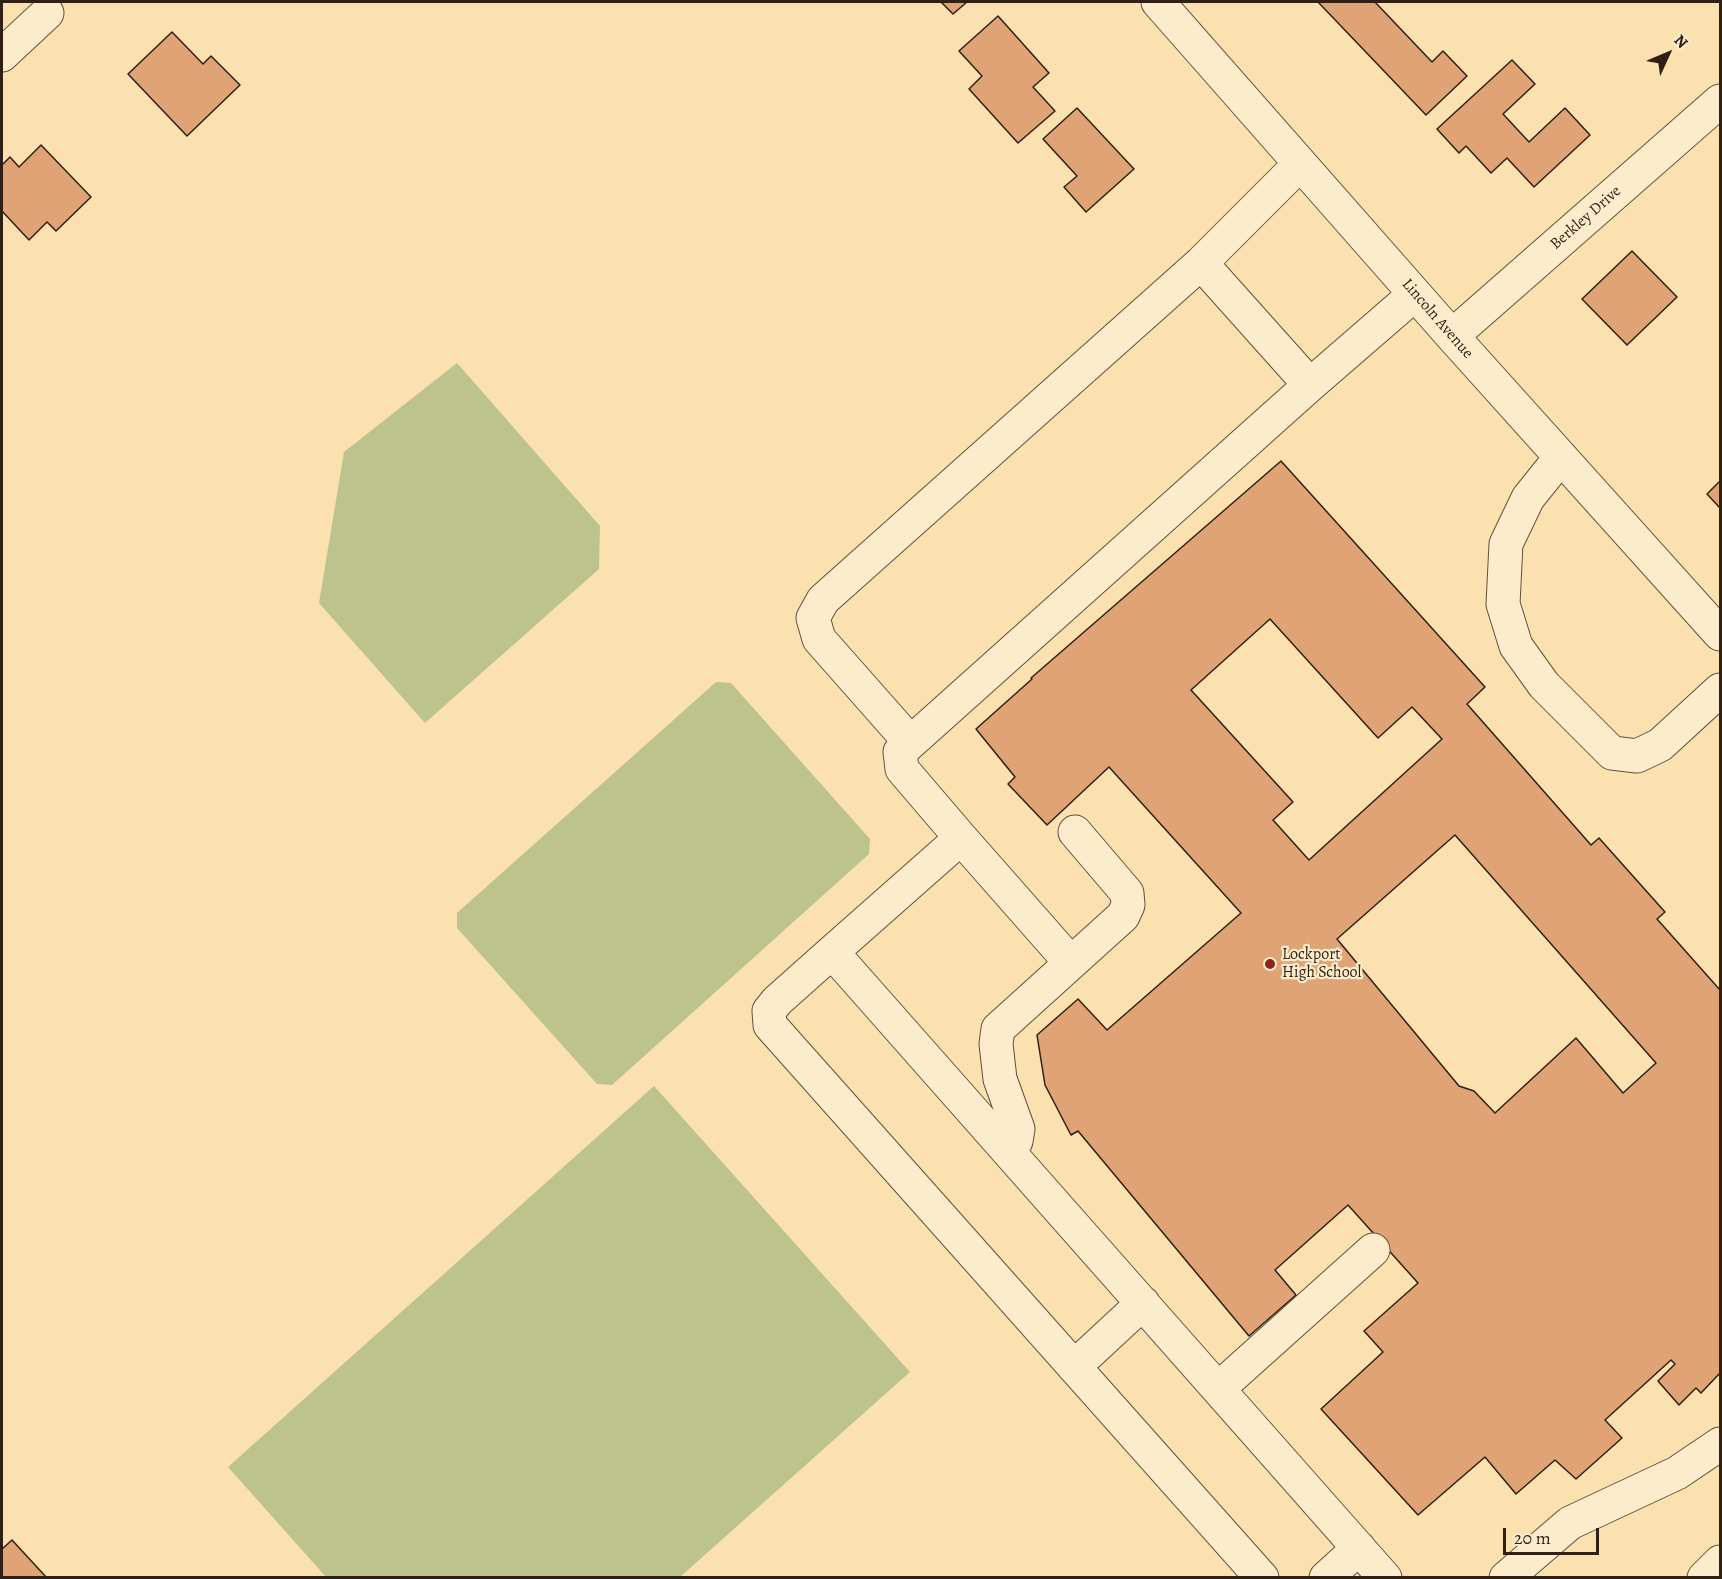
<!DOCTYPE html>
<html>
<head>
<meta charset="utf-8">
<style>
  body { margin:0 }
  #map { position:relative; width:1722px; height:1579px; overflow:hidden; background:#fbe1b0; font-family:Alegreya,serif }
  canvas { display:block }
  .frame { position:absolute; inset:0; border:3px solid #2f1f14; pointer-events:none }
  .north { position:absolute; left:1638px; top:24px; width:60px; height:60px; -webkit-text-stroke:4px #fceccc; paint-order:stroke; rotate:46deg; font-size:16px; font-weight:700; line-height:24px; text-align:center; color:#2f1f14 }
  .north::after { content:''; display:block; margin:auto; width:21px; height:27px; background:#2f1f14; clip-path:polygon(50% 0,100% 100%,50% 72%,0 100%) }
  .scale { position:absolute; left:1503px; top:1528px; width:96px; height:27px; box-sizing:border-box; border:3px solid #2f1f14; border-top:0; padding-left:8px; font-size:18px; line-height:21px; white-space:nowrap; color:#2f1f14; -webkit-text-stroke:4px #fceccc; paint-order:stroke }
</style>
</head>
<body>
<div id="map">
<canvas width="1722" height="1579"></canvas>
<div class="frame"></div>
<div class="north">N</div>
<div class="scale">20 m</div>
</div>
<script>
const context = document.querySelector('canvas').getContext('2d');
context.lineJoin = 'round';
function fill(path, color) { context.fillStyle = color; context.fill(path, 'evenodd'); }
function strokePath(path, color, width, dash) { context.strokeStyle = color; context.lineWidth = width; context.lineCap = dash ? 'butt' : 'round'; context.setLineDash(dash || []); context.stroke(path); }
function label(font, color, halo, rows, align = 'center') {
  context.font = font + ' Alegreya,serif'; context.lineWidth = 4.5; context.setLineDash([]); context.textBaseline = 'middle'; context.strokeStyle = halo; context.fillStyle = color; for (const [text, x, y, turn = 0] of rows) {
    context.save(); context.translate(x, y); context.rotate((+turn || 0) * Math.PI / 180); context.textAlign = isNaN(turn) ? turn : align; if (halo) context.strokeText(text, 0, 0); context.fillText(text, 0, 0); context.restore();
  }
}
fill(new Path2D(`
  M457 363 600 526 599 569 425 723 319 603 344 452Z
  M716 682 731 683 870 839 869 854 612 1085 597 1084 457 928V913Z
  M654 1086 910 1372 680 1577H326L228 1467Z`), '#bcc38d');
const building = new Path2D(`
  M941 2H967L953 14Z
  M1318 2H1375L1432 62 1443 51 1467 76 1426 115Z
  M998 16 1049 73 1033 87 1055 111 1018 143 969 89 982 76 959 51Z
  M172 32 203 64 211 56 240 85 187 136 128 74Z
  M1512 60 1535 84 1503 114 1529 142 1565 108 1590 135 1534 187 1507 158 1491 173 1466 146 1459 153 1437 129Z
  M1077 108 1134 169 1086 212 1064 187 1077 176 1043 139Z
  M41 145 91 197 56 231 47 222 29 240 2 211V165L10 157 19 167Z
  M1632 251 1677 297 1627 345 1582 299Z
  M1281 461 1485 687 1467 704 1591 845 1599 838 1665 912 1657 919 1720 990V1373L1701 1393 1696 1388 1679 1405 1658 1381 1675 1364 1671 1360 1605 1420 1622 1438 1576 1479 1555 1460 1516 1494 1485 1457 1418 1515 1321 1409 1383 1352 1364 1331 1418 1283 1348 1205 1275 1270 1296 1295 1249 1336 1078 1131 1071 1135 1045 1085 1037 1035 1078 999 1107 1030 1241 913 1109 767 1047 825 1008 784 1015 777 976 729 1032 679 1031 678ZM1270 619 1378 738 1412 707 1442 739 1309 860 1273 820 1293 802 1191 690ZM1455 835 1656 1063 1623 1093 1576 1038 1495 1113 1474 1091 1459 1086 1337 939Z
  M1720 481V508L1707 494Z
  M12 1540 47 1578H2V1549Z`);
fill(building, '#dfa376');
strokePath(building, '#2f1f14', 1.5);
const minor = new Path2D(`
  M1158 2 1452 336 1720 634
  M2 55 47 13
  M1201 263 1310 385
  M1452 336 1720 101
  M1561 457 1528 498 1506 544 1503 604 1516 646 1544 685 1612 753 1637 756 1660 745 1720 690
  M910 742 819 639 813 618 823 600 1201 263 1300 164
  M961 838 1071 963 998 1029 996 1044 1000 1079 1018 1129 1016 1141 1007 1150
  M832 952 777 1001 769 1011 770 1025 1262 1578
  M1071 963 1123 916 1128 905 1127 893 1075 832
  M1074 1367 1143 1303
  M1218 1389 1373 1250
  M1326 1578 1359 1548
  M1385 1578 832 952 961 838 902 769 900 752 1310 385 1415 294
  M1506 1578 1570 1523 1677 1473 1720 1444
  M1704 1578 1720 1562`);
strokePath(minor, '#62503b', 35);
strokePath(minor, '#fceccc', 33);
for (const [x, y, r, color] of [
  [1270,964,6,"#8f2418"]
]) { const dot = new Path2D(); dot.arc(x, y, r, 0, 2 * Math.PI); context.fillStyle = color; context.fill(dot); strokePath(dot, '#fceccc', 2); }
label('16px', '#2f1f14', '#fceccc', [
  ["Berkley Drive",1586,218,-41],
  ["Lincoln Avenue",1437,319,49]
]);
label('16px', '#2f1f14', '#fceccc', [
  ["Lockport",1282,955],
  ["High School",1282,973]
], 'left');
</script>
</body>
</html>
